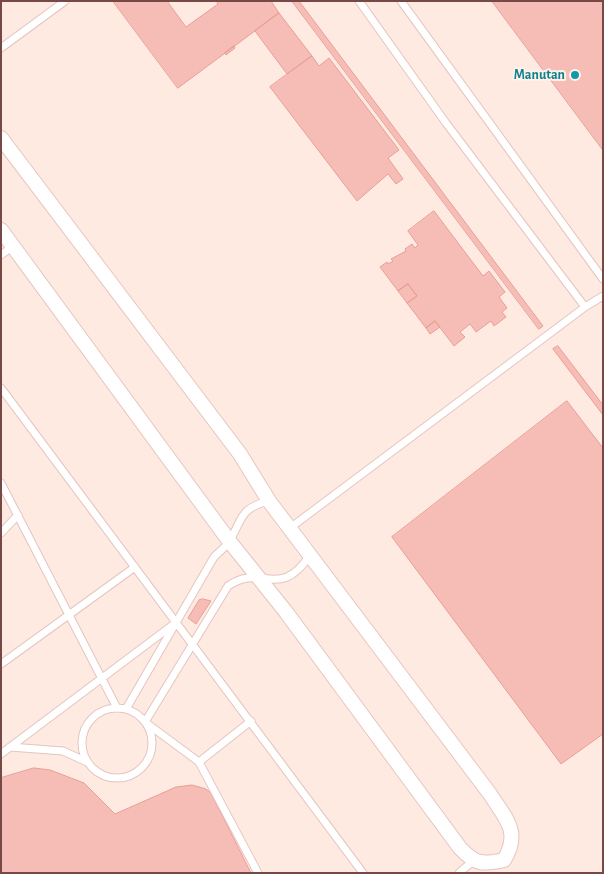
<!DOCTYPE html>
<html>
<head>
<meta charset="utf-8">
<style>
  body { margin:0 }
  #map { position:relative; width:604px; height:874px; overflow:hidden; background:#feeae1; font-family:"Alegreya Sans",sans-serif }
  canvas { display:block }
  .frame { position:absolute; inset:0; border:2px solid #764946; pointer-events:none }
</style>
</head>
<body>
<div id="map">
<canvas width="604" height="874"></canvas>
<div class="frame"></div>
</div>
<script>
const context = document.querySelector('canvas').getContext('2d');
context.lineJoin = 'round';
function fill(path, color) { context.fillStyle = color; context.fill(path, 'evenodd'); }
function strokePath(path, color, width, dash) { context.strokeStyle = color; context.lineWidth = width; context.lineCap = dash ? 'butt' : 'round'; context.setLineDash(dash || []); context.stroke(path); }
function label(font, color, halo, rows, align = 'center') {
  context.font = font + ' "Alegreya Sans",sans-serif'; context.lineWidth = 4; context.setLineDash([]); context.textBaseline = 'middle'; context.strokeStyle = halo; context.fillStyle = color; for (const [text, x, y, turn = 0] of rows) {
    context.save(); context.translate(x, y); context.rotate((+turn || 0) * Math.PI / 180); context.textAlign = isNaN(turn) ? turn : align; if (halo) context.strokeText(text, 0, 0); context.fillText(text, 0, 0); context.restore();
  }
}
const building = new Path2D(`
  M113 1H167L186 27 218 4 216 1H271L279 13 178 88Z
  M292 1H299L543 326 539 329Z
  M492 1H603V150Z
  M279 13 312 56 287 74 255 31Z
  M234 46 235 48 226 55 225 53Z
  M312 56 319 66 329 58 399 150 388 158 403 179 396 184 388 174 357 201 270 87Z
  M434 211 483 276 489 271 505 292 499 297 507 308 502 312 506 317 494 326 491 321 476 332 470 324 460 332 465 337 454 346 435 321 426 328 407 303 417 296 408 284 398 291 380 267 387 262 388 264 393 261 391 259 406 251 405 249 412 244 415 248 418 245 408 231Z
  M408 284 417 296 407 303 398 291Z
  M435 321 440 327 430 334 426 328Z
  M558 346 603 405V415L553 349Z
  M567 401 603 448V734L561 764 392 537Z
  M203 599 211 601 196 624 188 618 199 600Z
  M34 768 50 770 84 783 115 814 176 787 192 785 206 789 211 793 251 873H1V778Z`);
fill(building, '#f5bdb6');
strokePath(building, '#e99d96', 1);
const lane = new Path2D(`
  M359 1 446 123 585 307
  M401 1 603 279
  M1 48 65 1
  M1 255 13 246
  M1 388 363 873
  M1 483 117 708
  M290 528 585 307 603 296
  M1 533 18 515
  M1 664 135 567
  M82 743a35 35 0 1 1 70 0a35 35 0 1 1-70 0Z
  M126 709 214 557C219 552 227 546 230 540 243 518 240 508 269 501
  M10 747 63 751 87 762
  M1 754 174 624
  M199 762 251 721
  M258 873 199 762 145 722 228 586C261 562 279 602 310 555
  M459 873 473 861`);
const street = new Path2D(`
  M1 138 240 454 269 501 490 794C506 819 521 832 504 860 482 865 475 864 460 848L286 612 230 542 1 230`);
strokePath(lane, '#e4c5bf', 9);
strokePath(street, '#e4c5bf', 16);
strokePath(lane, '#fff', 7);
strokePath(street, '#fff', 14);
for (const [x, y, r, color] of [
  [575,75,5,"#0f9aa8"]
]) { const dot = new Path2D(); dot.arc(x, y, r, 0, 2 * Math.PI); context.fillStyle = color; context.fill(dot); strokePath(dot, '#fff0e9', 2); }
label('bold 14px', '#0d838f', '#fff0e9', [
  ["Manutan",565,75]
], 'right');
</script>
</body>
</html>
